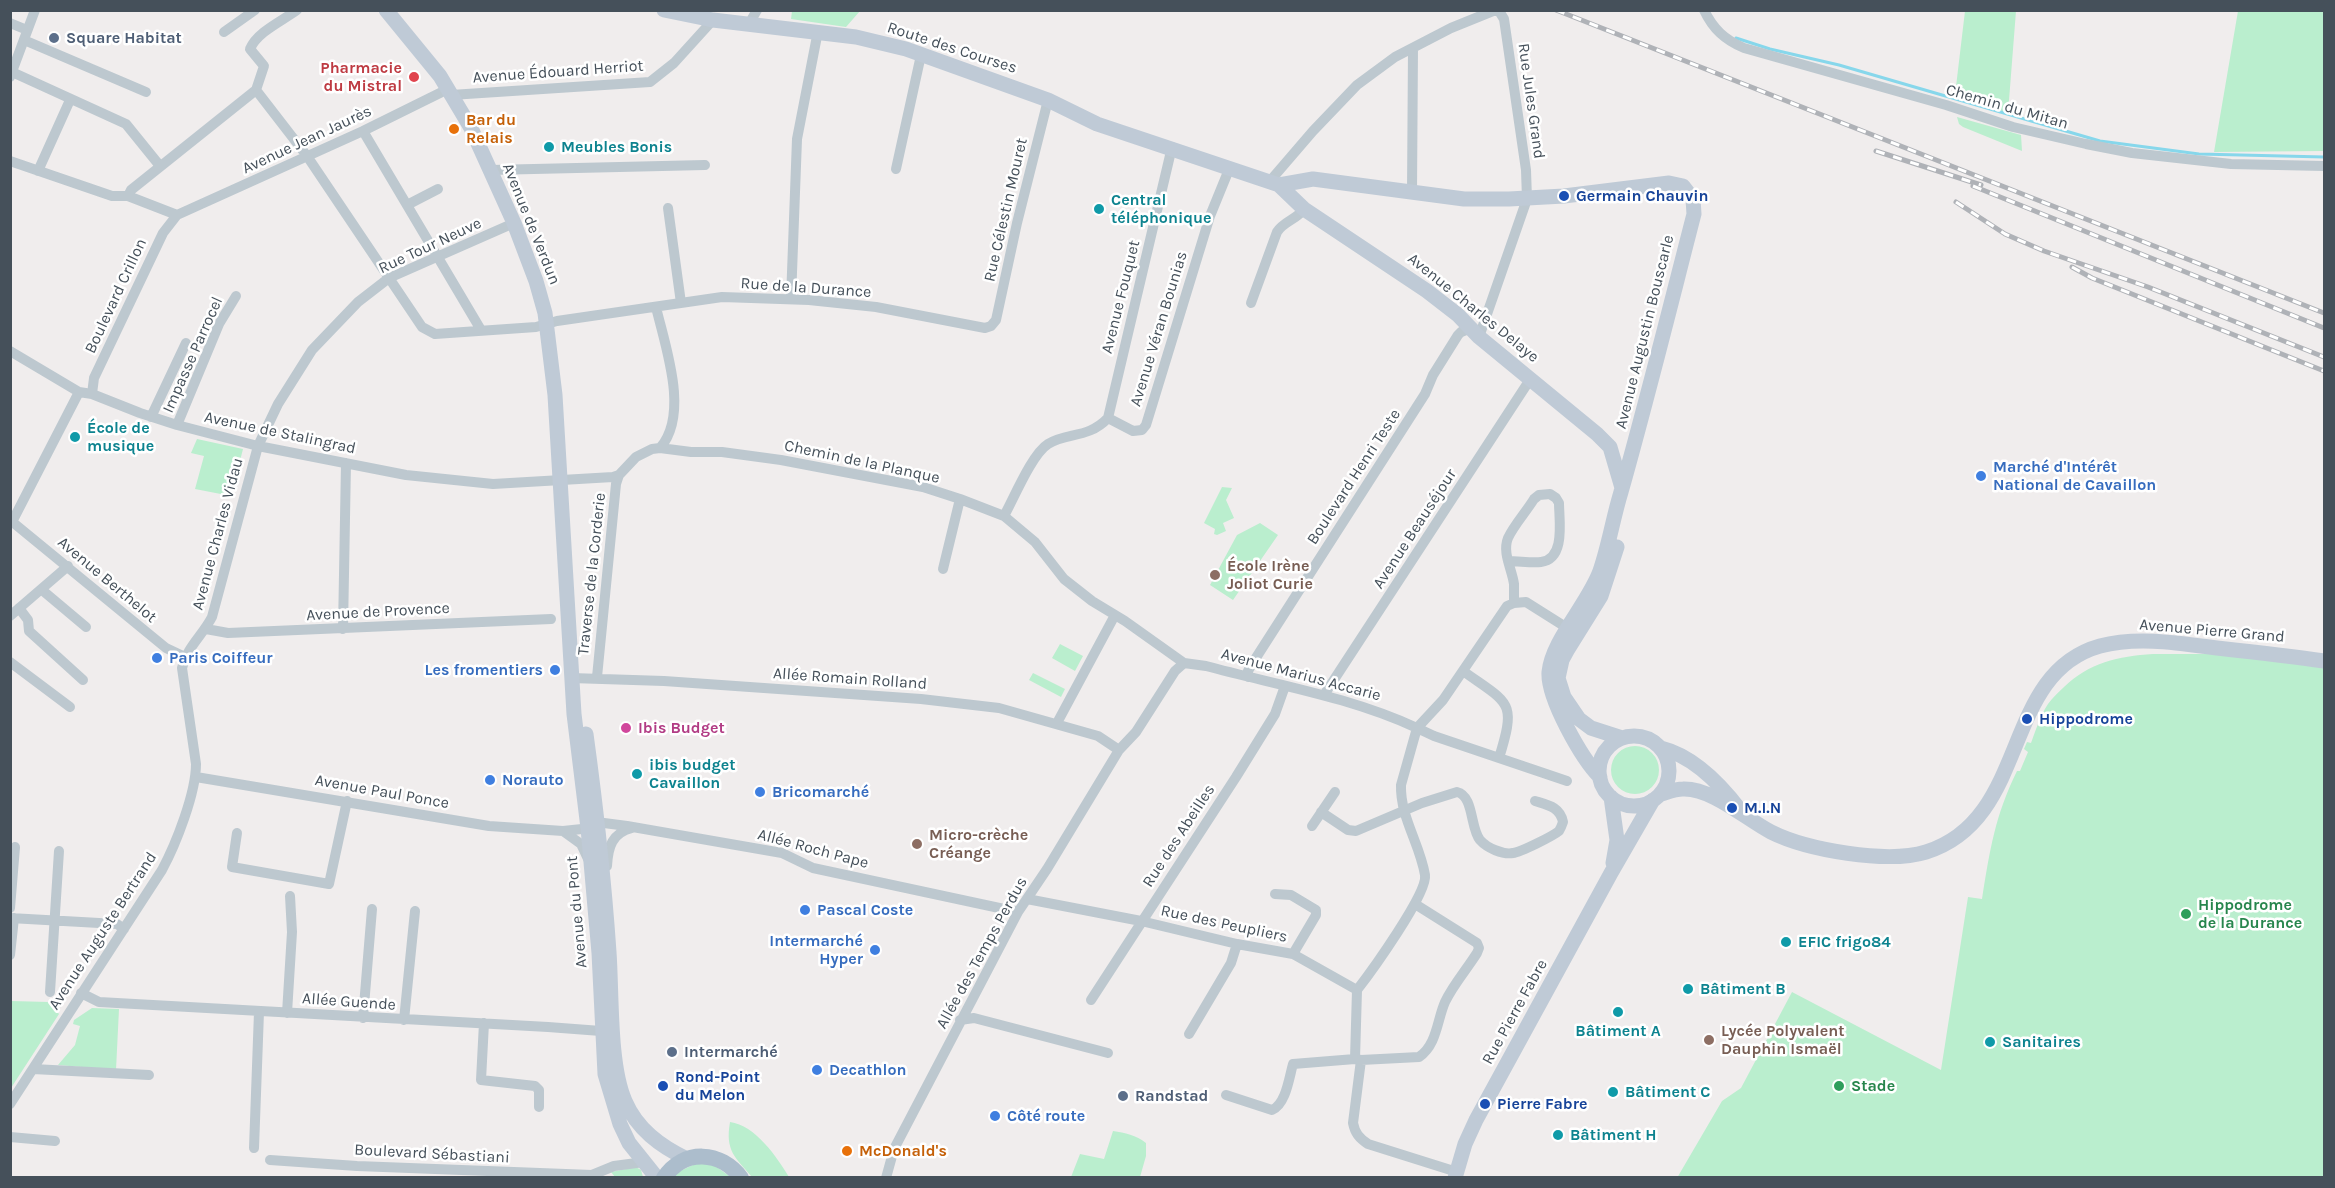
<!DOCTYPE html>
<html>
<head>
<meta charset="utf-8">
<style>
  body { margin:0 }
  #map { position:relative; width:2335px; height:1188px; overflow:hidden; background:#f0eded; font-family:Karla,sans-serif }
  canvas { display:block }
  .frame { position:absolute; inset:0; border:12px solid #45505a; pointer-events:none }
</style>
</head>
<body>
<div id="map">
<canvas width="2335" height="1188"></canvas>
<div class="frame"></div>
</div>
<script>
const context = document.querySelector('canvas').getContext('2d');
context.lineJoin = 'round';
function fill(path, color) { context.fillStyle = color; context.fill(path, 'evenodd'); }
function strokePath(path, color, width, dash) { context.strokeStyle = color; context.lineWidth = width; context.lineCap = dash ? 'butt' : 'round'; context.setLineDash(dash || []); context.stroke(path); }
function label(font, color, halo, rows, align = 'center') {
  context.font = font + ' Karla,sans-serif'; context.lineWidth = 5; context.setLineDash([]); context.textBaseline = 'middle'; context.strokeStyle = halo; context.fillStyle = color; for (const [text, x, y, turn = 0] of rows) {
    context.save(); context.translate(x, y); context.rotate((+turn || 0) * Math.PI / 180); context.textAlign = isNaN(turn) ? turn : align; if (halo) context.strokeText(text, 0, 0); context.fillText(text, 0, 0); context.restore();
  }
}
fill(new Path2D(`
  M792 11V10L860 11 846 27 791 19Z
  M1965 11H2016L2008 113 1955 95Z
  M2238 11H2324L2323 151 2214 152Z
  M1957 117 2021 135 2022 151 1963 127 1959 124Z
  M197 439 243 449 231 496 195 489 204 456 191 453Z
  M1222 487 1232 488 1226 500 1234 518 1223 523 1226 531 1217 535 1214 534 1215 529 1204 523Z
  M1260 523 1278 535 1233 600 1210 585 1237 535Z
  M1060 644 1083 656 1075 671 1052 658Z
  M2153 654H2232L2324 666V1177L1677 1178 1722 1101 1741 1088 1792 992 1941 1070 1968 897 1982 899C1990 849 1995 816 2017 771H2020L2028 752 2024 749 2027 742 2031 743C2036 730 2040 716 2048 704 2052 698 2058 693 2064 687 2089 663 2118 656 2153 654Z
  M1033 673 1065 689 1061 697 1029 680Z
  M1611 770a24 24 0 1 1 48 0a24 24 0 1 1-48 0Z
  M11 1001 49 1002 59 1014 11 1088Z
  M92 1008 119 1009 116 1070 58 1065 75 1045 80 1026 73 1024 74 1020Z
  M730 1122C755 1125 777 1157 789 1177H752C735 1157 725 1151 730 1122Z
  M1113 1131C1125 1133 1136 1135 1146 1143V1156L1140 1177H1071L1080 1154 1104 1159Z
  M697 1163 714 1165 732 1178H673L676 1173Z
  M636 1167 641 1170 643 1177H615L611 1172Z`), '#baeece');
strokePath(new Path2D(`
  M1736 38 1770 49 1839 65 2100 141 2199 154 2324 157`), '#87d7eb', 3);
strokePath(new Path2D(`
  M1704 10C1713 29 1725 40 1744 48L1946 105 2013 127 2086 144 2132 153 2231 164 2324 166
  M10 23 27 30
  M749 24 757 10
  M224 32 255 10
  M24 40 146 92
  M12 72 126 124 160 166
  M10 77 35 10
  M256 90 307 156 422 327 435 334 536 327 557 321 722 297 809 300 876 307 985 328 991 326 996 320 1017 223 1048 100
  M451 95 650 82 674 63 713 20
  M363 131 481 330
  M10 161 112 196H128L177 215
  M896 169 921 55
  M491 170 705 165
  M38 171 70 100
  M1270 181 1313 131 1357 85 1395 57 1451 28 1493 11H1499L1504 19 1526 170 1527 199 1479 337
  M1412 192 1413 48
  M128 196 131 190 256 90 264 66 250 49C257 32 282 21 297 10
  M407 205 438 189
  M668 208 681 303
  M791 299 797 139 818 31
  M1251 303 1277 232C1284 221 1296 220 1304 209
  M656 307C665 346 690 414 660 448
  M10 351 79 392 92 394 140 413 177 425 258 446 406 475 493 484 613 477 619 475 636 457 652 449 660 448 691 452H722L781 460 923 487 960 499 1004 516 1035 542 1064 579 1092 601 1125 621 1184 663
  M92 394 94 378 163 233 177 215 363 131 448 89
  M151 417 186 343
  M1108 418 1133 431 1142 430 1146 425 1210 216 1230 167
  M1108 418 1172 147
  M177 425 219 324 236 296
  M1004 516C1014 498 1032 454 1048 444 1067 432 1088 439 1108 418
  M10 520 166 648 185 657
  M12 522 79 392
  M1508 561C1519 561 1531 563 1541 562 1566 559 1559 520 1559 503L1556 498 1550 494 1539 495 1534 499C1526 512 1514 525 1508 538 1502 553 1512 569 1514 584 1514 590 1514 596 1514 603
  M943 569 960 499
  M42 590 86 627
  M19 608 28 620 29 631 83 680
  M10 616 68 566
  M206 629 228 633 551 619
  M343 629 346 463
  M10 662 70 707
  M1184 663 1206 666C1277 685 1350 697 1417 728L1443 700 1507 606 1514 603 1526 602 1572 631
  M1463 671C1509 704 1517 700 1499 758
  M597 677 616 484 619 475
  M1248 677V671L1252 664 1425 394 1433 375 1458 335 1461 332 1471 328
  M571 678 664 681 921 699 999 708 1098 736 1119 750
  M1324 695 1531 378
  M1057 723 1115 615
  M196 777 489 826 563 831 582 829 604 823 627 826 782 853 813 868 1018 912
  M1321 812 1348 830 1356 831 1422 803 1457 792C1474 796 1470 828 1480 840 1487 848 1503 855 1513 853 1521 852 1553 836 1559 831 1561 828 1562 825 1563 822 1560 807 1548 805 1535 801
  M1312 826 1335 792
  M563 831 581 844 588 859
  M237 833 232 867 329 884 347 801
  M607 866C608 847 612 833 632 828
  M1275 894 1291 895 1316 910V915L1293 954
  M1027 899 1141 921 1237 944 1293 954 1357 990 1355 1059 1361 1060 1353 1123C1355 1133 1359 1138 1368 1144L1457 1172
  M10 908 15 847
  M10 918 117 924 124 929
  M10 955 14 918
  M1357 990C1371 972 1428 893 1425 875 1420 844 1400 817 1401 785L1417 728 1434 736 1567 781
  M50 992 59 851
  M81 993 99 1002 548 1027 601 1031 608 1034
  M1091 1000 1236 777 1275 714 1285 686
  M287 1013 292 932 290 896
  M363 1018 372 909
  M404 1020 415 911
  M960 1020 974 1018 1108 1053
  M484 1023 481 1080 535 1086 539 1090V1107
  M1189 1034 1231 963 1237 944
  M1361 1060 1419 1057C1437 1045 1437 1020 1445 1002 1453 985 1467 969 1477 953L1479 948 1477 943 1415 904
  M33 1069 149 1075
  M1226 1095 1272 1110C1286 1104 1289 1078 1293 1064L1355 1059
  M10 1104 162 870C176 844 196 793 196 764L182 668C187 647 202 636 212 617L258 446 278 404 312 350 358 302 389 278 514 223
  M10 1137 55 1141
  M254 1148 259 1012
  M270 1160 357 1166 592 1175 614 1166 644 1162
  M886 1178 894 1149 1018 912 1047 869 1119 750 1136 732 1175 671 1184 663`), '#bdc8cf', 10);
strokePath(new Path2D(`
  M386 10 440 76 471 128 514 223 536 281 545 313 555 395 574 714 588 828 599 953 605 1074 620 1124 629 1143 657 1178
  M664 10 713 20 856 37 906 49 1048 100 1097 124 1279 185 1313 179 1464 199H1509L1564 196 1669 183 1683 186 1693 199 1694 214C1670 307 1647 400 1621 492 1613 518 1609 545 1600 571 1588 604 1552 640 1549 672 1547 698 1582 759 1600 777
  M1279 185 1304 209 1427 291 1458 315 1479 337 1597 434 1610 447 1622 488
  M1617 547 1601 596 1568 649 1562 660 1558 678 1564 697 1579 719 1591 728 1622 738
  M586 734C596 807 604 879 609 952 612 993 609 1065 625 1101 637 1129 660 1146 687 1159
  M1599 771a35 35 0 1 1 70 0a35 35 0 1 1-70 0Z
  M1661 748C1693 756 1721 785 1740 810
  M1661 794C1668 792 1675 789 1683 789 1712 788 1746 819 1771 832 1807 850 1887 864 1926 852 2031 819 2000 674 2100 646 2137 636 2179 643 2217 648 2253 652 2289 656 2324 661
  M1611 797 1617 840 1613 863
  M1455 1178 1465 1144 1476 1120 1611 873 1653 800`), '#bfcad6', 15);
strokePath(new Path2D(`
  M664 1178C684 1148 721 1151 741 1178`), '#acbdcc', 16);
const rail = new Path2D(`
  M1556 10 2324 313
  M1876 151 1981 185
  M1973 186 2324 328
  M1956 202 2005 234 2044 251 2148 287 2324 357
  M2072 267 2092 278 2324 371`);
strokePath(rail, '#afb2b7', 5);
strokePath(rail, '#fff', 3, [9]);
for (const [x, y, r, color] of [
  [54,38,6,"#5c6f8a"],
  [414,77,6,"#e0444e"],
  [454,129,6,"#e8710a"],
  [549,147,6,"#0f9aa8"],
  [1564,196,6,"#1a4fb4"],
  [1099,209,6,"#0f9aa8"],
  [75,437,6,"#0f9aa8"],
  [1981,476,6,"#3f7fe0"],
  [1215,575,6,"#8d6e63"],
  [157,658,6,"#3f7fe0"],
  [555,670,6,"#3f7fe0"],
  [2027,719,6,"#1a4fb4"],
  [626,728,6,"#d1479c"],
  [637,774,6,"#0f9aa8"],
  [490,780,6,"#3f7fe0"],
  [760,792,6,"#3f7fe0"],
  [1732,808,6,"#1a4fb4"],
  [917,844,6,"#8d6e63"],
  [805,910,6,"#3f7fe0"],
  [2186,914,6,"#2e9e5b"],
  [1786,942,6,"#0f9aa8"],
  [875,950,6,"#3f7fe0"],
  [1688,989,6,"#0f9aa8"],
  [1618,1012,6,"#0f9aa8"],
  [1709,1040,6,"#8d6e63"],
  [1990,1042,6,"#0f9aa8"],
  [672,1052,6,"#5c6f8a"],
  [817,1070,6,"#3f7fe0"],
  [663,1086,6,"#1a4fb4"],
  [1839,1086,6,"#2e9e5b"],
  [1613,1092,6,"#0f9aa8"],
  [1123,1096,6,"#5c6f8a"],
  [1485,1104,6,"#1a4fb4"],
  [995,1116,6,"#3f7fe0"],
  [1558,1135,6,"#0f9aa8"],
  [847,1151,6,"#e8710a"]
]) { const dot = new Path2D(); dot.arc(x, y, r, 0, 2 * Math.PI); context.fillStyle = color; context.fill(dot); strokePath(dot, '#fff', 2); }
label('bold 16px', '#4e5e75', '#fff', [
  ["Square Habitat",66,38],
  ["Intermarché",684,1052],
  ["Randstad",1135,1096]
], 'left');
label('16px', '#45505a', '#fff', [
  ["Route des Courses",952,48,18],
  ["Avenue Édouard Herriot",558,72,-4],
  ["Rue Jules Grand",1531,101,82],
  ["Chemin du Mitan",2007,107,16],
  ["Avenue Jean Jaurès",307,140,-25],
  ["Rue Célestin Mouret",1006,210,-77],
  ["Avenue de Verdun",531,224,68],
  ["Rue Tour Neuve",430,246,-25],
  ["Rue de la Durance",806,288,4],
  ["Boulevard Crillon",116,296,-65],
  ["Avenue Fouquet",1121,297,-76],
  ["Avenue Charles Delaye",1473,308,39],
  ["Avenue Véran Bounias",1159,329,-73],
  ["Avenue Augustin Bouscarle",1645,332,-76],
  ["Impasse Parrocel",193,355,-66],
  ["Avenue de Stalingrad",280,433,12],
  ["Chemin de la Planque",862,462,12],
  ["Boulevard Henri Teste",1354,477,-57],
  ["Avenue Beauséjour",1415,529,-57],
  ["Avenue Charles Vidau",218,534,-75],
  ["Traverse de la Corderie",592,574,-84],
  ["Avenue Berthelot",107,580,40],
  ["Avenue de Provence",378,612,-3],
  ["Avenue Pierre Grand",2212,631,5],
  ["Avenue Marius Accarie",1301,675,15],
  ["Allée Romain Rolland",850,679,4],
  ["Avenue Paul Ponce",382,792,10],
  ["Rue des Abeilles",1179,836,-57],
  ["Allée Roch Pape",813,849,15],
  ["Avenue du Pont",577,912,-95],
  ["Rue des Peupliers",1224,924,12],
  ["Avenue Auguste Bertrand",103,931,-57],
  ["Allée des Temps Perdus",982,953,-61],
  ["Allée Guende",349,1002,4],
  ["Rue Pierre Fabre",1515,1012,-61],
  ["Boulevard Sébastiani",432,1154,3]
]);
label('bold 16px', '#be3a42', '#fff', [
  ["Pharmacie",402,68],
  ["du Mistral",402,86]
], 'right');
label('bold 16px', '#c56008', '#fff', [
  ["Bar du",466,120],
  ["Relais",466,138],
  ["McDonald's",859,1151]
], 'left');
label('bold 16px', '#0d838f', '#fff', [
  ["Meubles Bonis",561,147],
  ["Central",1111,200],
  ["téléphonique",1111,218],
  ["École de",87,428],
  ["musique",87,446],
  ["ibis budget",649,765],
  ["Cavaillon",649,783],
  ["EFIC frigo84",1798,942],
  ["Bâtiment B",1700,989],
  ["Bâtiment A",1618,1031,"center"],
  ["Sanitaires",2002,1042],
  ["Bâtiment C",1625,1092],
  ["Bâtiment H",1570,1135]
], 'left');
label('bold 16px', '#164399', '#fff', [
  ["Germain Chauvin",1576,196],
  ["Hippodrome",2039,719],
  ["M.I.N",1744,808],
  ["Rond-Point",675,1077],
  ["du Melon",675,1095],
  ["Pierre Fabre",1497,1104]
], 'left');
label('bold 16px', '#366cbe', '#fff', [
  ["Marché d'Intérêt",1993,467],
  ["National de Cavaillon",1993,485],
  ["Paris Coiffeur",169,658],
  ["Les fromentiers",543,670,"right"],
  ["Norauto",502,780],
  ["Bricomarché",772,792],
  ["Pascal Coste",817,910],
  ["Intermarché",863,941,"right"],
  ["Hyper",863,959,"right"],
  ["Decathlon",829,1070],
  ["Côté route",1007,1116]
], 'left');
label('bold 16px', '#785e54', '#fff', [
  ["École Irène",1227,566],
  ["Joliot Curie",1227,584],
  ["Micro-crèche",929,835],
  ["Créange",929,853],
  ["Lycée Polyvalent",1721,1031],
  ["Dauphin Ismaël",1721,1049]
], 'left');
label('bold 16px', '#b23c85', '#fff', [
  ["Ibis Budget",638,728]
], 'left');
label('bold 16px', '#27864d', '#fff', [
  ["Hippodrome",2198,905],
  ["de la Durance",2198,923],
  ["Stade",1851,1086]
], 'left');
</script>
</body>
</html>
